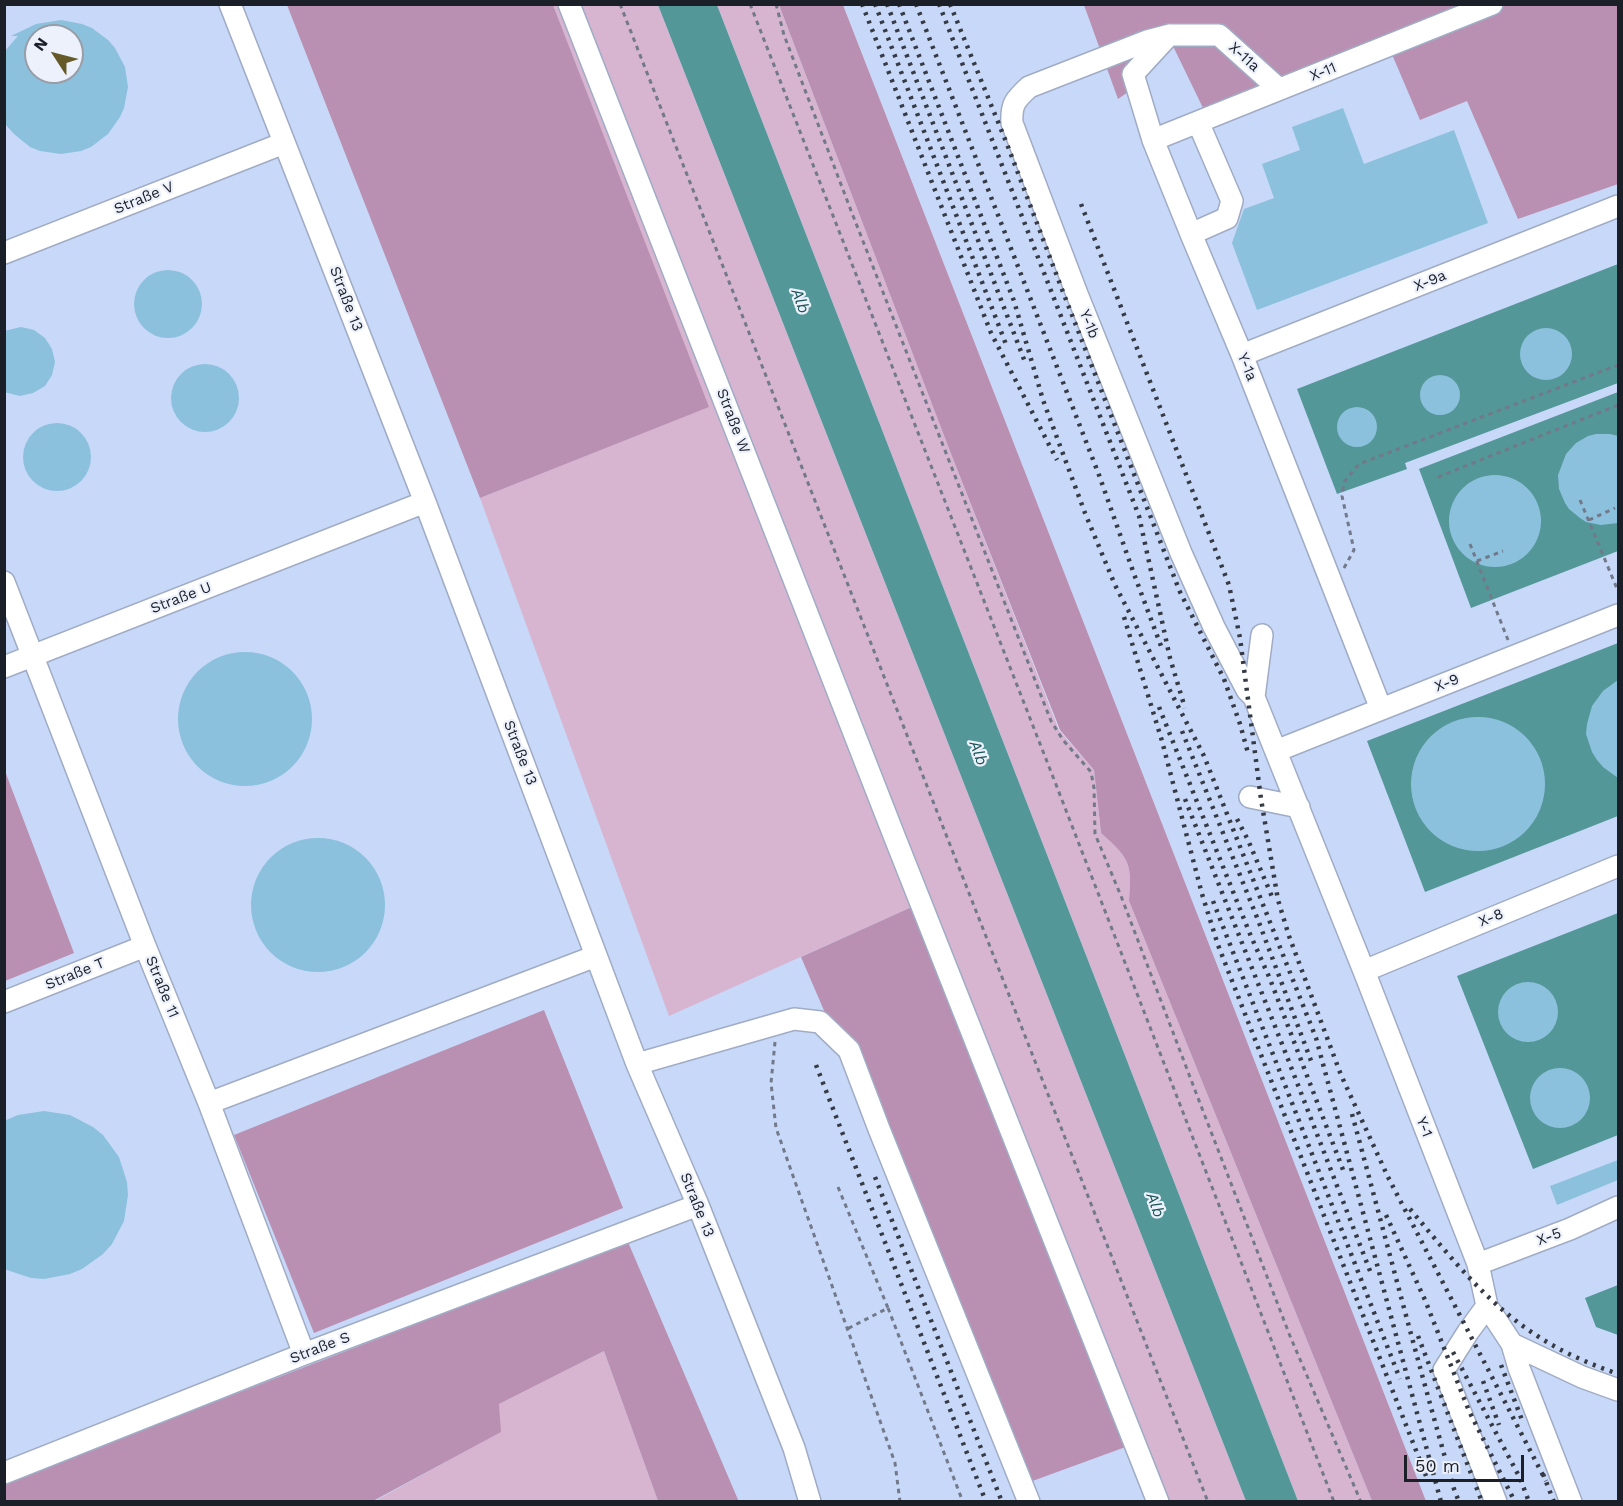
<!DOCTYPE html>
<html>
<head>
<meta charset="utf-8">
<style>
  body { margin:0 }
  #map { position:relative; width:1623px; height:1506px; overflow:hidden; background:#d7e4fe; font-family:"Work Sans",sans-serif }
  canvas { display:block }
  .frame { position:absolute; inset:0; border:6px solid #1b1f28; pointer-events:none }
  .north { position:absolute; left:24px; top:24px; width:60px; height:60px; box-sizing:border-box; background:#ecf1fb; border:2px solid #989da7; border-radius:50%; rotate:306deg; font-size:16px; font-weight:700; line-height:24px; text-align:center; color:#1b1f28 }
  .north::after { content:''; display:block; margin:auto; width:21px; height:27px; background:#655a27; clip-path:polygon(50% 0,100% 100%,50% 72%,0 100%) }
  .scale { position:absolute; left:1404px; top:1455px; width:120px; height:27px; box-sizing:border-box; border:3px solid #1b1f28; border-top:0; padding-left:8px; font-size:18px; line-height:21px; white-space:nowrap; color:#1b1f28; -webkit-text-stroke:4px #ecf1fb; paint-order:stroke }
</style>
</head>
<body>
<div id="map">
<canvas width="1623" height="1506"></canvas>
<div class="frame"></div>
<div class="north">N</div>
<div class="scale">50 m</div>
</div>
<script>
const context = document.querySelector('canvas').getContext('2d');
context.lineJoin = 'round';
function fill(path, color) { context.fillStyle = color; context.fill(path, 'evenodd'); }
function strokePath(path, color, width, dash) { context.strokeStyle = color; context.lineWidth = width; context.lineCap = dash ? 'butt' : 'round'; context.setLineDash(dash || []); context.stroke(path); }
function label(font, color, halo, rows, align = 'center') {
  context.font = font + ' "Work Sans",sans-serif'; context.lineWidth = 4.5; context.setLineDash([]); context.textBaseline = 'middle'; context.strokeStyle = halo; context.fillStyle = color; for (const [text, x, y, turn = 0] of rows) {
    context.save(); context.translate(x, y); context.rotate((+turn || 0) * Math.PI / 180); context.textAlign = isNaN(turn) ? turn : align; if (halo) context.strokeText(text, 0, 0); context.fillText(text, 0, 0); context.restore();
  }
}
fill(new Path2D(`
  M5 5H582L1168 1501 5 1502ZM36 36H72V72H36Z
  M843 5H1618V1501H1426Z`), '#c8d8f8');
fill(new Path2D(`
  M553 5H658L1246 1501H1154L914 906 669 1016 480 498 708 407Z
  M717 5H779L953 459 1059 730 1094 770 1101 833C1130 859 1132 863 1129 901L1372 1501H1298Z
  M604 1351 658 1501 373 1502 500 1432 499 1404Z`), '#d7b5d0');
fill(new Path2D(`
  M287 5H553L709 407 480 498Z
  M779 5H843L1426 1501H1372L1129 901C1132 863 1130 859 1101 833L1094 770 1060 730 953 459Z
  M1084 5H1618V184L1518 219 1467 101 1420 120 1385 38 1203 108 1173 46 1132 65 1131 90 1118 99Z
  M5 771 74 953 5 981H4Z
  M914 906 1131 1445 1027 1483 801 957Z
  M544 1010 623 1208 314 1333 234 1135Z
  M628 1242 739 1502 658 1501 604 1351 499 1404 501 1432 373 1501 5 1502V1483Z`), '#ba90b2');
fill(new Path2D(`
  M658 5H717L1298 1501H1246Z
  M1618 264V383L1405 463 1407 469 1337 494 1297 389Z
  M1618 392V551L1471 608 1419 469Z
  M1618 643V816L1425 892 1367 741Z
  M1618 913V1135L1533 1169 1457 976Z
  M1618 1285V1335L1596 1327 1585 1298Z`), '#539798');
fill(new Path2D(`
  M61 20 82 24 92 28 108 40 115 48 125 67 128 87 124 108 120 117 108 134 91 147 81 151 61 154 40 151 30 147 14 134 4 123V52L18 36H11L36 24ZM36 36H72V72H36Z
  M1343 108 1364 164 1454 130 1488 223 1257 310 1232 243 1244 209 1274 198 1262 164 1300 150 1292 127Z
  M134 304a34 34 0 1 1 68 0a34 34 0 1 1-68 0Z
  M21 327 34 330 45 338 52 349 55 362 52 375 45 386 33 393 20 396 4 392V331Z
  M1520 354a26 26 0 1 1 52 0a26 26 0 1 1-52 0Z
  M171 398a34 34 0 1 1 68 0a34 34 0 1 1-68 0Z
  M1420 395a20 20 0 1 1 40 0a20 20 0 1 1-40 0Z
  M1337 427a20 20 0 1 1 40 0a20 20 0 1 1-40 0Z
  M23 457a34 34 0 1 1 68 0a34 34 0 1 1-68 0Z
  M1596 434H1610L1618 436V523L1601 525 1586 522 1580 518 1569 509 1565 503 1559 489 1558 475 1566 454 1576 443 1588 436Z
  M1449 521a46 46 0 1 1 92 0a46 46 0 1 1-92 0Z
  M178 719a67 67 0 1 1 134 0a67 67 0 1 1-134 0Z
  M1618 680V778L1603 767 1597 760 1592 752 1586 734 1587 724 1592 706 1603 691Z
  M1411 784a67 67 0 1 1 134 0a67 67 0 1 1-134 0Z
  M251 905a67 67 0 1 1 134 0a67 67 0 1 1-134 0Z
  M1498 1012a30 30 0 1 1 60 0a30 30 0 1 1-60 0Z
  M1530 1098a30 30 0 1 1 60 0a30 30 0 1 1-60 0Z
  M44 1111 70 1115 93 1127 103 1135 119 1157 127 1182 128 1195 124 1221 112 1244 103 1254 82 1269 70 1274 44 1279 31 1278 4 1269V1121L18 1115Z
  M1618 1160V1180L1557 1205 1550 1186Z`), '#8cc1dd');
const minor = new Path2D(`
  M230 4 425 502 637 1064 698 1205 794 1448 810 1502
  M569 4 895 838 1158 1502
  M1169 35 1133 74 1153 140 1191 234 1242 355 1381 709
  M1153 140 1492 4
  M1191 234 1227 218 1232 201 1198 122
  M4 253 284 143
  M1242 355 1618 206
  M4 582 145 946 209 1103 304 1354
  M1262 635 1254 697 1364 971 1478 1264 1487 1306 1512 1344 1519 1368 1571 1502
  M4 667 425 502
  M1254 697 1247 690 1214 627 1181 553 1077 294 1012 123C1011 104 1015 100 1029 87L1147 41 1170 35H1219L1279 89
  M1276 751 1618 615
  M1250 797 1299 807
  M1364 971 1618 866
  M4 1002 145 946
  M637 1064 794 1019 820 1022 849 1050 879 1129 1029 1502
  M209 1103 596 956
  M1478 1264 1570 1229 1618 1207
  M1487 1306 1468 1332 1444 1370 1496 1502
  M1512 1344 1582 1377 1618 1390
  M4 1473 304 1354 698 1205`);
strokePath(minor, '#a0acc5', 24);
strokePath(new Path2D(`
  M620 4 1208 1502
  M750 4 1055 782 1334 1502
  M776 4 784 35 850 208 1051 721 1063 740 1091 772 1094 788 1095 834 1121 896 1198 1098 1290 1336 1361 1502
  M1438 477 1618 405
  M1580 500 1618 591
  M1589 520 1615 508
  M1470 544 1508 640
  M1477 561 1503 551
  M1344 568 1354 550 1342 496 1344 482 1359 464 1618 365
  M775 1042 771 1083 776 1128 895 1463 900 1502
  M838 1187 888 1308 847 1329
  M888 1308 963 1502`), '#71798a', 3, [4.5, 4.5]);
strokePath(minor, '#fff', 21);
strokePath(new Path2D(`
  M862 4 991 333 1057 460
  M875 4 1007 347
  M887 4 1025 362
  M899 4 1014 301 1043 400 1085 513 1115 585 1204 756 1316 1038 1441 1502
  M916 4 1099 475 1134 574 1161 646
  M939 4 1139 516 1170 658 1185 708
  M950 4 1007 144 1063 292 1180 592 1224 679 1240 724 1248 753
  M1081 204 1229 585 1240 638 1261 799 1278 900 1289 936 1341 1075 1388 1177 1546 1481
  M1124 617 1162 741 1202 894 1218 945 1426 1476
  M1159 707 1250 934 1270 979 1345 1175
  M1182 731 1258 920 1313 1066
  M1185 799 1284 1049 1372 1276
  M1237 819 1248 840 1273 899
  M1213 901 1400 1379
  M816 1065 986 1502
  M1352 1114C1386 1239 1418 1364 1454 1489L1459 1502
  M875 1177 1002 1502
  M1410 1209C1448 1254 1486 1303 1536 1335 1561 1352 1590 1364 1618 1374
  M1386 1215 1425 1300 1469 1411 1515 1502
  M1418 1336 1482 1502
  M1453 1352 1520 1478 1529 1502
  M1501 1365 1522 1420
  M1483 1381 1499 1425
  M1543 1474 1554 1502`), '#353a45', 4.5, [3, 6]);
label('15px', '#1b1f28', '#ecf1fb', [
  ["X-11a",1244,57,42],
  ["X-11",1323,72,-22],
  ["Straße V",144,198,-22],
  ["X-9a",1430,281,-22],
  ["Straße 13",346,299,69],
  ["Y-1b",1089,324,68],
  ["Y-1a",1247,367,68],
  ["Straße W",733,421,69],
  ["Straße U",181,598,-21],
  ["X-9",1447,683,-22],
  ["Straße 13",520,753,69],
  ["X-8",1491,918,-22],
  ["Straße T",75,974,-22],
  ["Straße 11",162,987,68],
  ["Y-1",1424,1127,69],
  ["Straße 13",697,1205,68],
  ["X-5",1549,1237,-21],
  ["Straße S",320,1348,-21]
]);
label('italic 16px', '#1a5456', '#ecf1fb', [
  ["Alb",800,301,69],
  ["Alb",978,753,69],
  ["Alb",1155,1205,69]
]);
</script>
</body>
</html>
